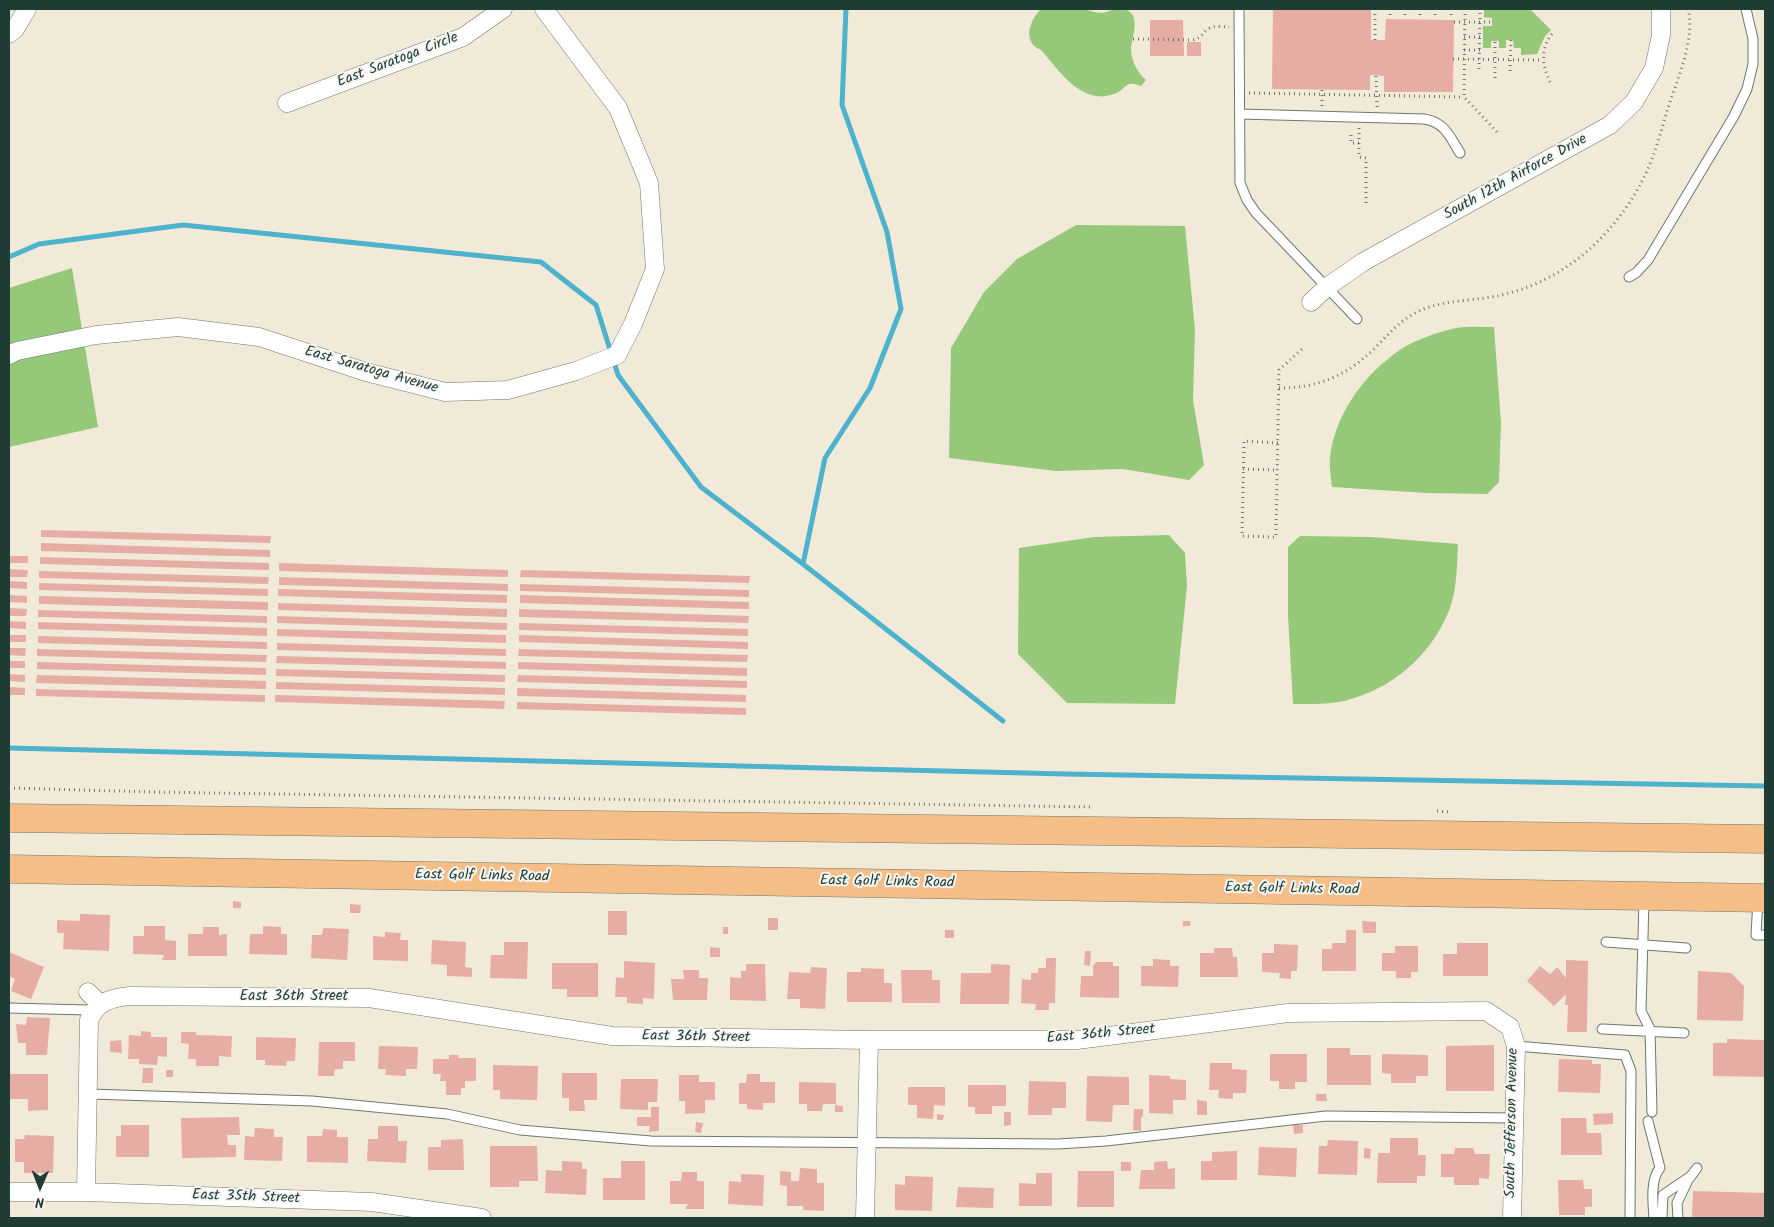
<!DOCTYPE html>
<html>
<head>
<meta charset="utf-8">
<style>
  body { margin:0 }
  #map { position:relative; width:1774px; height:1227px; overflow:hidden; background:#f2ead8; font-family:Kalam,sans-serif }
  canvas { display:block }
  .frame { position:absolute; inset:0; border:10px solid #1f3d34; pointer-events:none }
  .north { position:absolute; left:15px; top:1162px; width:50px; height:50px; -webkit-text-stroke:4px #f6f6f2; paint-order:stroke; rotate:181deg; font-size:14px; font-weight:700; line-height:20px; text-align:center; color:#1f3d34 }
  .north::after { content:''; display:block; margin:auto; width:18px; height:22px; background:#1f3d34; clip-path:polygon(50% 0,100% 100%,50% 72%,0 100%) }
</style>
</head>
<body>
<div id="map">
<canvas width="1774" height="1227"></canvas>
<div class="frame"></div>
<div class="north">N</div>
</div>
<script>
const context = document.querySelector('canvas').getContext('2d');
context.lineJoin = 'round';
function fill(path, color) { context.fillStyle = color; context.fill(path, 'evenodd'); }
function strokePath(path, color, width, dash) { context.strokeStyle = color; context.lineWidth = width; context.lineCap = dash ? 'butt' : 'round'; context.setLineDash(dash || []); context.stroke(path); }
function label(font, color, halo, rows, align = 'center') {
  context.font = font + ' Kalam,sans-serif'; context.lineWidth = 4; context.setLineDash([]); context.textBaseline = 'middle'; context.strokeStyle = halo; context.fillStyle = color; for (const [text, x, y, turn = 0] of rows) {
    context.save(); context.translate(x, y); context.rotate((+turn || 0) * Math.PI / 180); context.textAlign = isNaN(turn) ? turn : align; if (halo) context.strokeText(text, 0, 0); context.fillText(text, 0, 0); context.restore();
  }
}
fill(new Path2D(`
  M1041 9C1054 9 1069 7 1083 9 1089 10 1095 13 1102 13 1109 12 1116 7 1124 9 1143 14 1131 38 1131 50 1132 62 1137 72 1146 80L1141 86C1124 79 1126 90 1114 94 1081 106 1059 70 1041 50 1022 42 1029 21 1041 9Z
  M1484 9H1530L1551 30 1545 36 1537 54 1521 55V48H1514L1513 40H1506V48H1499V41H1491V48H1483V26H1492V18L1484 17Z
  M1076 225 1185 226 1195 330 1193 400 1204 465 1189 480 1123 469 1056 471 949 458 951 348 984 292 1017 259Z
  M72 268 98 427 9 447V288Z
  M1494 327 1501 423 1499 482 1487 494 1427 493 1332 487C1331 478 1329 466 1330 457 1335 416 1361 379 1393 355 1410 341 1435 333 1456 328 1468 326 1482 327 1494 327Z
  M1169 535 1185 553 1187 586 1175 704 1067 703 1018 654 1019 548 1094 537Z
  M1300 536 1371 537 1458 544C1457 565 1457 585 1451 605 1436 649 1398 685 1354 698 1335 705 1314 704 1293 704L1288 616V547Z`), '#95c879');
strokePath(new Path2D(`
  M846 9 842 105 887 232 901 309 870 388 825 458 803 564 1003 721
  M9 257 39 244 183 225 541 262 596 305 618 375 701 487 803 564
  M9 748 1066 774 1765 786`), '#4db2cc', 5);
fill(new Path2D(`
  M1273 9H1371V40H1385L1386 19 1454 20 1453 92H1384V76L1370 75V90L1272 89Z
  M1150 20H1183L1184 56H1150Z
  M1187 42H1201V56H1187Z
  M41 530 271 536 270 543 41 537Z
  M41 543 270 550V557L41 551Z
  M9 556H28V563H9Z
  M40 557 269 563V570L40 564Z
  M279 563 508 570V577L279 571Z
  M9 569 28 570 27 577H9Z
  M521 570 750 576 749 583 520 577Z
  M39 571 269 577 268 584 39 578Z
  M279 577 508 584V591L279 585Z
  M9 581 27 582V589L9 588Z
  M39 583 268 589V596L39 590Z
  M520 584 749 590V597L520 591Z
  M278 589 507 595V603L278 596Z
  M9 595 27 596V603L9 602Z
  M520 595 749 602V609L520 603Z
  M39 596 268 602V610L39 604Z
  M278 603 507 609V617L278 610Z
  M9 608 27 609 26 616H9Z
  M519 609 749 616 748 623 519 617Z
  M38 610 267 616V623L38 617Z
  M277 616 507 623V630L277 623Z
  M9 621 26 622V629L9 628Z
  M38 622 267 628V636L38 629Z
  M519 623 748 629V636L519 630Z
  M277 629 506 635V643L277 636Z
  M9 635H26V642H9Z
  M519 635 748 642V649L519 642Z
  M38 636 267 642V649L38 643Z
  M277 643 506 649V656L277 650Z
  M9 648H26L25 656 9 655Z
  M37 649 267 655 266 662 37 656Z
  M519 649 748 655 747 662 518 656Z
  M277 656 506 662V669L276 663Z
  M9 661H25V668H9Z
  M37 662 266 668V675L37 669Z
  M518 662 747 668V676L518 669Z
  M276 669 505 675V682L276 676Z
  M9 674 25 675V682L9 681Z
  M37 675 266 681V689L36 683Z
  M518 675 747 681V688L517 682Z
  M276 682 505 688V695L276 689Z
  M9 687 25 688V695H9Z
  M517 688 746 695V702L517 696Z
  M36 689 265 695V702L36 696Z
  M275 695 505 701 504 709 275 702Z
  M517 702 746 708V715L517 709Z
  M233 901 241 902V908H233Z
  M350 904 361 905 360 913H350Z
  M608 911H627V935H608Z
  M80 914 110 915 109 951 63 949 64 933H57V920L80 921Z
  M768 918H778V930H768Z
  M1183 921H1190V926H1183Z
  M1362 921 1376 922V933H1363Z
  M144 926H165V940L176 941V960H162L164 955 133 954V936H144Z
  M263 926 281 927V934H287V955L249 954 250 934H263Z
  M203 927H219V935L227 934V956H188V934H203Z
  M723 927H728V934H723Z
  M323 928 349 929 347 960 311 958 312 935H322Z
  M945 930H954V938H945Z
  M1346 930H1356V971H1322V949H1332V943H1346Z
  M385 932 401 933 400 940H408V961L373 960V936L385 937Z
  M432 940 466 942 465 967 472 968V977L447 976V965L431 964Z
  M504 942H528L527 979 490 978 491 955H504Z
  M1457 943H1488V976H1443V954H1457Z
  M1274 944 1298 945 1297 971H1291V979L1279 978 1280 973 1262 972V953H1274Z
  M1395 946H1418V972H1411V978H1396V971H1382V953H1395Z
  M710 947 720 948V957H710Z
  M1214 948H1232L1233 957H1237L1238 977H1200V953H1214Z
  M1085 951H1091L1090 966 1084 965Z
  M9 952 44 967 31 999 11 991 15 979 9 976Z
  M1046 958H1056L1055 1003H1049V1010H1035L1036 1004 1021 1003 1022 979 1031 980V973H1038V968H1046Z
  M1153 959 1170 960V966H1179L1178 987 1141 986V966H1153Z
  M1566 960 1588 961 1587 1032H1567L1568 1005H1565L1566 994 1554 1006 1527 981 1540 966 1550 974 1557 967 1566 978Z
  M624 961 655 963 654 999 643 998V1004L627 1003V997H615L616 977 624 978Z
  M1096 962H1113V966H1119V998L1080 997 1081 976H1093V966Z
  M552 963H598V997H567V989H552Z
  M746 964H765L766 1001 730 1000V977L741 978V971H746Z
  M991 964 1010 965 1009 1004H960L961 973H991Z
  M811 967 827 968 825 1009 800 1008V999H787L789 972 810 973Z
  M861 968 884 969V983H892V1002H847V972H861Z
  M683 970H699V978H708L707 1000H673L671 979H684Z
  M901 970H932V980H940V1003H902Z
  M1698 971 1731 973 1744 986 1743 1021 1697 1020Z
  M27 1017 50 1018 47 1055H26V1043H18L16 1024 26 1025Z
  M141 1031 151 1032V1037H167V1057L158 1056 157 1065 139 1064V1059H128L129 1035 141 1036Z
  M181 1032H196V1035L232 1036 231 1057 219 1056V1066H196V1059H188L189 1044 181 1043Z
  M256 1037 296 1038 295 1061H287L286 1066 265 1065V1060H256Z
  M1727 1039 1765 1040V1077L1713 1076V1043H1727Z
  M121 1040 122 1053 110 1052V1041Z
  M319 1042H355V1061H343V1069H335L334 1076H318Z
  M1494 1045V1091H1446V1046Z
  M379 1046 418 1047 417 1069H406V1076L385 1075 386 1069H378Z
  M1327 1048H1350V1055H1371V1085H1327Z
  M1270 1054H1307V1082H1295V1089H1279V1081H1270Z
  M1382 1054 1428 1055V1076H1416V1083H1391V1074L1382 1073Z
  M449 1055H459L458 1058H476V1081H465V1088H461V1095H446V1081H440L441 1074H433V1059H449Z
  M1559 1059 1592 1060V1064H1601L1600 1093 1558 1092Z
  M1210 1063H1232V1069L1247 1070 1246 1093H1233V1099L1218 1098 1219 1090H1209Z
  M493 1065 538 1066 537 1100 500 1099V1090H493Z
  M143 1068H153V1083H142Z
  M166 1070H173V1077H166Z
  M562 1073H597V1100H584L585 1111H569V1098H562Z
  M10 1074H48V1110L28 1111V1099H10Z
  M747 1074H760V1082H775V1103H763V1110L747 1109V1104H739V1083H746Z
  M679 1075H699V1082H715V1100H705V1113L685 1114V1101H679Z
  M1149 1075 1170 1076V1079L1186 1080V1100H1173V1114L1149 1113Z
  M1087 1076 1129 1077V1105H1113L1112 1122 1086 1121Z
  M621 1079H658L657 1102H648V1110L620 1109Z
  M1029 1081 1066 1082V1108H1052V1115H1028Z
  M799 1082 836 1083V1104H823L822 1111H807V1104H799Z
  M968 1085H1006V1106H992V1114H975V1107H968Z
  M908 1087H945V1106L934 1105 933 1119 917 1118V1105H908Z
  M1316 1094H1326L1327 1101H1316Z
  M1197 1100 1207 1101V1115H1197Z
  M835 1105 843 1106V1112H835Z
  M651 1107H659V1131L649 1132 650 1126H637V1117H651Z
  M1134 1109H1143V1117H1141V1131L1133 1130Z
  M1004 1112H1011V1125L1004 1126Z
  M1613 1113V1124L1594 1125 1593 1114Z
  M937 1114 944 1115 943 1120H937Z
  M239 1117 240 1135H227L228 1145H236V1157L182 1158 181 1118Z
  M1561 1118H1586L1587 1133H1601L1602 1155H1561Z
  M696 1122 703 1123 701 1133 695 1132Z
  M121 1125H149V1157H116V1136H121Z
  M1293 1125H1303V1133L1294 1134Z
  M378 1126H398V1141H407L406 1163 367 1161 368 1139H378Z
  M255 1128 274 1129V1137H283L282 1161 244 1160 245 1136 254 1137Z
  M323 1129 337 1130V1137H348V1163L307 1162V1136H322Z
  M25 1135 54 1136 53 1173H24V1162H15V1139H24Z
  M1390 1138H1418V1155H1426L1425 1176H1417V1183H1377L1378 1153H1390Z
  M463 1139 464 1170H428V1147H441V1140Z
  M1328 1140 1358 1141 1357 1175 1318 1174 1319 1146H1327Z
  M490 1146H537L538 1181H519V1187H490Z
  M1259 1147 1297 1148 1296 1177 1258 1175Z
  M1364 1148 1371 1149 1370 1159 1364 1158Z
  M1455 1148H1473L1475 1154H1490L1489 1179 1479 1178V1185H1454V1177H1441V1154H1454Z
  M1237 1151V1180H1201V1161H1212V1152Z
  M562 1161 582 1162V1169H587L586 1195 545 1193 546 1170 562 1171Z
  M621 1161H645V1200H603V1178H621Z
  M1167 1161 1168 1169 1175 1168V1189H1139L1141 1170H1154V1162Z
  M1121 1162H1131V1171H1121Z
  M800 1168 817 1169V1183H824V1211L803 1210V1206H787V1186L780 1185V1171L791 1172V1181H799Z
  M1078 1171H1114V1207H1077Z
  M682 1172H697V1181H704V1209H685L688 1204H670V1181H681Z
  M1036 1173H1052V1206H1019V1183L1036 1184Z
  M741 1174 764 1175 763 1206 728 1204 729 1181 741 1182Z
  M905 1176 933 1177 932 1211 895 1210V1184L905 1185Z
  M1558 1180H1583L1584 1189H1592V1207H1585V1215H1559Z
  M958 1187 994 1188 993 1208 956 1207Z
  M1693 1191 1765 1193V1218H1692Z`), '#e5ada3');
const lane = new Path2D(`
  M1239 9 1240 183 1247 200 1256 213 1357 319
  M1240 114 1424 119C1445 122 1450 137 1460 153
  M1629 277 1636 273 1648 260 1734 116 1747 89 1753 64V39L1746 9
  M1644 900 1641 1011 1650 1029 1652 1112
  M1758 900 1756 935H1765
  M1606 942 1686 948
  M9 1008 87 1010 93 1012
  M1602 1029 1684 1033
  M1516 1046 1625 1055 1631 1071 1630 1218
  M89 1094 312 1101 447 1114 520 1130 651 1141 1058 1144 1106 1141 1326 1116 1514 1118
  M1648 1121 1660 1168C1650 1179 1653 1204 1654 1218
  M1662 1218 1663 1195 1691 1176
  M1678 1218 1677 1203 1688 1180 1697 1168`);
const street = new Path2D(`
  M9 34 15 29 27 9
  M287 103 463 37 503 9
  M1311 302 1327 287 1363 262 1610 125 1634 102 1654 68 1661 35V9
  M9 355 17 351 96 335 178 327 259 337 366 372 445 392 508 390 576 371 617 355 633 324 655 269 649 183 618 108 544 9
  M88 992 100 1004
  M9 1192H86L372 1202 482 1218
  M86 1192 89 1020C97 1002 110 998 129 996L369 998 612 1036 869 1040H1077L1288 1013 1486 1011 1510 1027 1516 1046 1512 1218
  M865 1218 869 1040`);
const primary = new Path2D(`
  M9 818 1765 839
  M9 869 1765 898`);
strokePath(lane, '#697a6d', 11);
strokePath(street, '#697a6d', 19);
strokePath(primary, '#697a6d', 29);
strokePath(new Path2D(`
  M1390 9V17
  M1405 9V17
  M1420 9V17
  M1435 9V17
  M1451 9V17
  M1465 9 1464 97 1498 133
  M1454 22H1492
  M1464 37H1480
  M1133 39 1192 40C1201 39 1202 33 1208 29 1214 25 1223 27 1229 27
  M1375 40V9
  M1464 50H1480
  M1453 59 1543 60
  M1479 69 1480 9
  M1510 71 1511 40
  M1376 76 1377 107
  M1495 78V40
  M1550 82C1542 65 1540 47 1553 33
  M1249 93 1464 97
  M1322 106V90
  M1359 128V157L1366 158V207
  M1351 135V143H1359
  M1279 388C1318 388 1346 376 1374 349 1388 335 1399 321 1417 312 1445 298 1479 302 1509 293 1563 279 1608 240 1636 192 1651 168 1659 139 1667 111 1676 82 1696 39 1688 9
  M1278 443 1244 441 1242 536 1276 537 1279 370 1302 349
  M1243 469 1277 470
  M9 788 152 792 1093 807
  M1437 811 1450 812`), '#697a6d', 3, [1, 4]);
strokePath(lane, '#fff', 9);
strokePath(street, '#fff', 18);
strokePath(primary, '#f6be87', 28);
label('15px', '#1f3d34', '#f6f6f2', [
  ["East Saratoga Circle",398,61,-21],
  ["South 12th Airforce Drive",1516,178,-29],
  ["East Saratoga Avenue",371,371,16],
  ["East Golf Links Road",482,877,1],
  ["East Golf Links Road",887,883,1],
  ["East Golf Links Road",1292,890,1],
  ["East 36th Street",294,997],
  ["East 36th Street",1101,1035,-5],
  ["East 36th Street",696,1038,1],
  ["South Jefferson Avenue",1513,1123,-89],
  ["East 35th Street",246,1198,2]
]);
</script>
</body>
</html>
